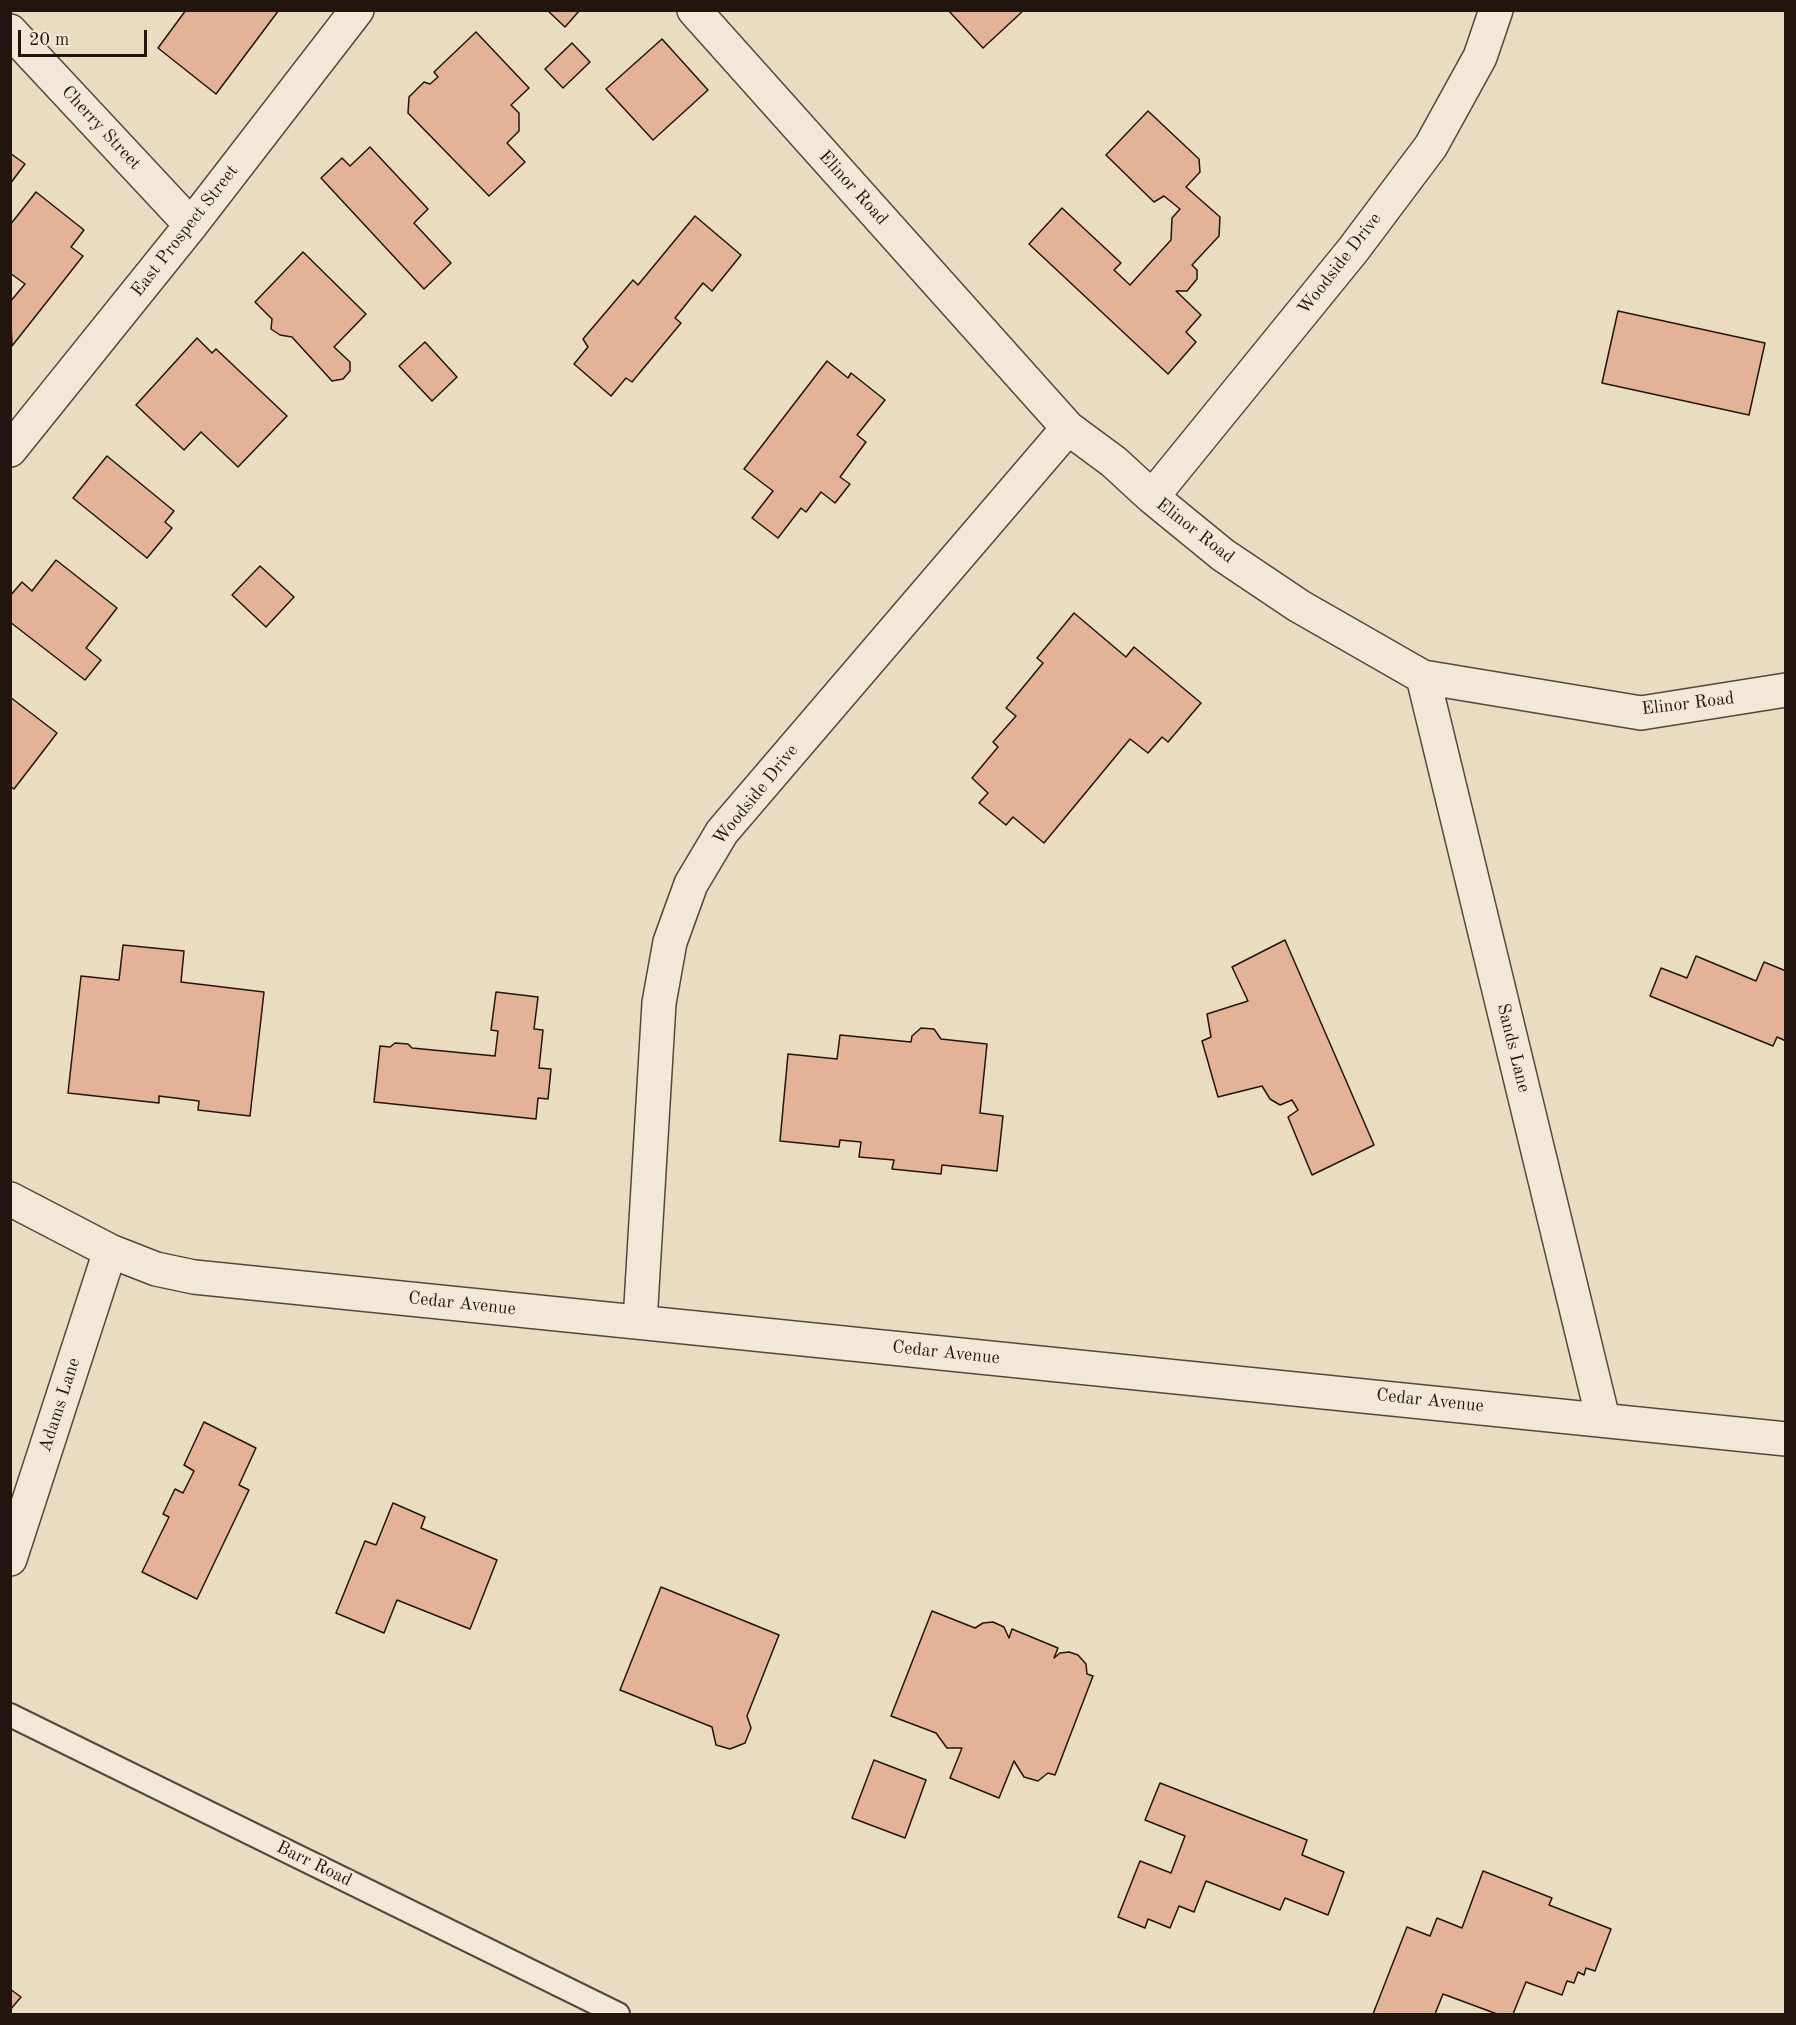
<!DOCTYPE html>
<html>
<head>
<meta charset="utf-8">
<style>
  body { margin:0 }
  #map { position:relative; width:1796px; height:2025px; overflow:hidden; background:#e9dcc1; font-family:"Old Standard TT",serif }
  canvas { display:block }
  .frame { position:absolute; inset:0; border:12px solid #221510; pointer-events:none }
  .scale { position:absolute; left:18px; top:30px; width:129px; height:27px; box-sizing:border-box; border:3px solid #221510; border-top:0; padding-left:8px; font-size:18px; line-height:21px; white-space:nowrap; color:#221510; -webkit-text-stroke:4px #f1e8d7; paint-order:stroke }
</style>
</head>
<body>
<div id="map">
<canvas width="1796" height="2025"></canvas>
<div class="frame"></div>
<div class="scale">20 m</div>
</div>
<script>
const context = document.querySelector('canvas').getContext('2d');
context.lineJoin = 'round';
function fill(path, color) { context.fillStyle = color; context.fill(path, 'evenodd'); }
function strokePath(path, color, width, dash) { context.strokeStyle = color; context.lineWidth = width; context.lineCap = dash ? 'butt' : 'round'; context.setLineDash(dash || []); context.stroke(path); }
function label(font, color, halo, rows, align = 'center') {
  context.font = font + ' "Old Standard TT",serif'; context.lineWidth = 5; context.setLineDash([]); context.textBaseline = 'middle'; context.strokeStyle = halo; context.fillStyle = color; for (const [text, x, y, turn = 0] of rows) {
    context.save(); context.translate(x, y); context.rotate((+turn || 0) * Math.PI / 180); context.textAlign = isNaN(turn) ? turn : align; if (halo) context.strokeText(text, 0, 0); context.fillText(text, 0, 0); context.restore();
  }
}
const building = new Path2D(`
  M186 10H279L216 94 158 48Z
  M547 10H580L565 27Z
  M948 10H1024L983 48Z
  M476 32 529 88 511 105 519 113V131L507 143 525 162 489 196 408 113 409 97 424 82 430 84 438 77 434 72Z
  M662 39 708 90 653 140 606 89Z
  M572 43 590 62 563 88 545 69Z
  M1148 111 1199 159 1200 172 1186 187 1220 217 1219 236 1192 265 1197 270V279L1187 291H1176L1201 315 1186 332 1196 342 1168 374 1029 244 1062 208 1121 263 1114 270 1130 285 1171 240 1172 218 1180 209 1164 196 1154 202 1106 155Z
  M370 147 428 209 414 223 451 263 424 289 321 178 342 158 350 166Z
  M10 153 25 164 10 184Z
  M36 192 84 230 71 247 83 256 12 346 10 302 25 284 10 273V225Z
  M695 216 741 255 712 291 703 283 675 318 681 323 632 382 626 378 611 396 574 364 588 347 583 339 633 280 638 285Z
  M303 252 366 314 334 347 350 362V371L343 379 332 381 292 337 280 335 271 329 272 319 255 302Z
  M1618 311 1765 343 1749 415 1602 383Z
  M197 338 212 353 216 349 287 416 238 467 201 432 184 450 136 405Z
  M425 342 457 377 432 401 399 366Z
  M827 361 848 378 851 373 885 400 857 435 866 442 840 477 850 484 835 503 821 492 806 512 801 508 778 538 752 518 773 491 744 469Z
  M107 456 174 511 165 522 172 528 147 558 73 498Z
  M56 560 117 608 86 648 101 660 85 680 10 622V596L22 582 32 591Z
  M260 566 294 597 266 627 232 595Z
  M1074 613 1126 657 1134 647 1201 703 1168 742 1162 737 1148 753 1130 739 1044 843 1013 817 1006 825 979 803 988 793 972 778 998 747 993 742 1016 716 1006 708 1043 663 1037 658Z
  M10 697 57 733 14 789 10 786Z
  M1285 940 1374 1145 1312 1175 1288 1117 1298 1110 1292 1100 1280 1105 1270 1099 1262 1086 1218 1097 1202 1041 1211 1037 1207 1014 1248 1001 1232 967Z
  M123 945 184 951 181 982 264 992 250 1116 198 1110 199 1101 159 1096V1103L68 1093 81 976 119 980Z
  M1696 956 1756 981 1764 962 1786 971V1041L1777 1037 1773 1046 1650 996 1661 968 1687 978Z
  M496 992 538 997 534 1029 543 1030 539 1068 551 1069 548 1099 538 1098 536 1119 374 1102 380 1046 390 1047 395 1043 408 1044 412 1048 495 1056 498 1031 491 1030Z
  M921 1028 934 1029 941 1039 987 1044 980 1113 1003 1116 997 1171 942 1165 941 1174 892 1169 894 1160 859 1157 861 1142 840 1140 839 1147 780 1141 788 1054 837 1059 840 1035 911 1042 912 1036Z
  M204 1422 256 1448 239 1485 249 1490 197 1599 142 1572 169 1517 163 1514 175 1489 183 1493 194 1471 184 1465Z
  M393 1503 425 1517 421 1528 497 1560 470 1629 397 1600 384 1633 336 1613 365 1541 376 1545Z
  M661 1587 779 1635 747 1716 751 1728 745 1743 730 1749 716 1745 712 1727 620 1690Z
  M932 1611 975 1628 983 1623 993 1622 1004 1627 1009 1638 1012 1629 1058 1648 1054 1658 1060 1653 1069 1652 1078 1655 1086 1664 1087 1674 1093 1676 1055 1775 1048 1773 1038 1781 1024 1777 1014 1761 999 1798 950 1778 962 1748H947L936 1733 891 1716Z
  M874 1760 926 1780 905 1838 852 1818Z
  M1160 1783 1307 1840 1302 1855 1344 1872 1328 1915 1285 1898 1280 1910 1206 1881 1194 1912 1179 1906 1170 1928 1148 1919 1145 1928 1118 1917 1140 1861 1171 1873 1185 1836 1145 1820Z
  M1483 1871 1552 1898 1549 1905 1611 1929 1595 1971 1586 1968 1584 1975 1578 1972 1574 1983 1567 1981 1562 1995 1526 1982 1513 2014H1497L1443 1994 1435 2014H1373L1407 1927 1430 1936 1437 1918 1462 1928Z
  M10 1989 21 1997 10 2010Z`);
fill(building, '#e4b297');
strokePath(building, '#221510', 1.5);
const lane = new Path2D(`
  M10 1715 618 2014`);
const street = new Path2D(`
  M694 10 1068 428 1114 462 1152 497 1223 555 1299 606 1423 677 1641 713 1786 690
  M10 31 191 225
  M10 450 191 225 357 10
  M1152 497 1353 250 1431 146 1480 57 1496 10
  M1423 677 1603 1419
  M10 1199 110 1251 156 1269 194 1277 1786 1439
  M640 1322 659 1003 670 942 691 884 722 832 1068 428
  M10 1559 110 1251`);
strokePath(lane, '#54473c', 26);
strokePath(street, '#54473c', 36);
strokePath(lane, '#f1e8d7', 22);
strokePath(street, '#f1e8d7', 33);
label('18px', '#221510', '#f1e8d7', [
  ["Cherry Street",101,128,47],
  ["Elinor Road",853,188,48],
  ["East Prospect Street",185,231,-52],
  ["Woodside Drive",1340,264,-52],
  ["Elinor Road",1195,531,38],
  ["Elinor Road",1688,704,-7],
  ["Woodside Drive",756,795,-51],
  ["Sands Lane",1513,1048,76],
  ["Cedar Avenue",462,1304,6],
  ["Cedar Avenue",946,1353,6],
  ["Cedar Avenue",1430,1401,6],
  ["Adams Lane",60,1405,-72],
  ["Barr Road",314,1864,26]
]);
</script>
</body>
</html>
